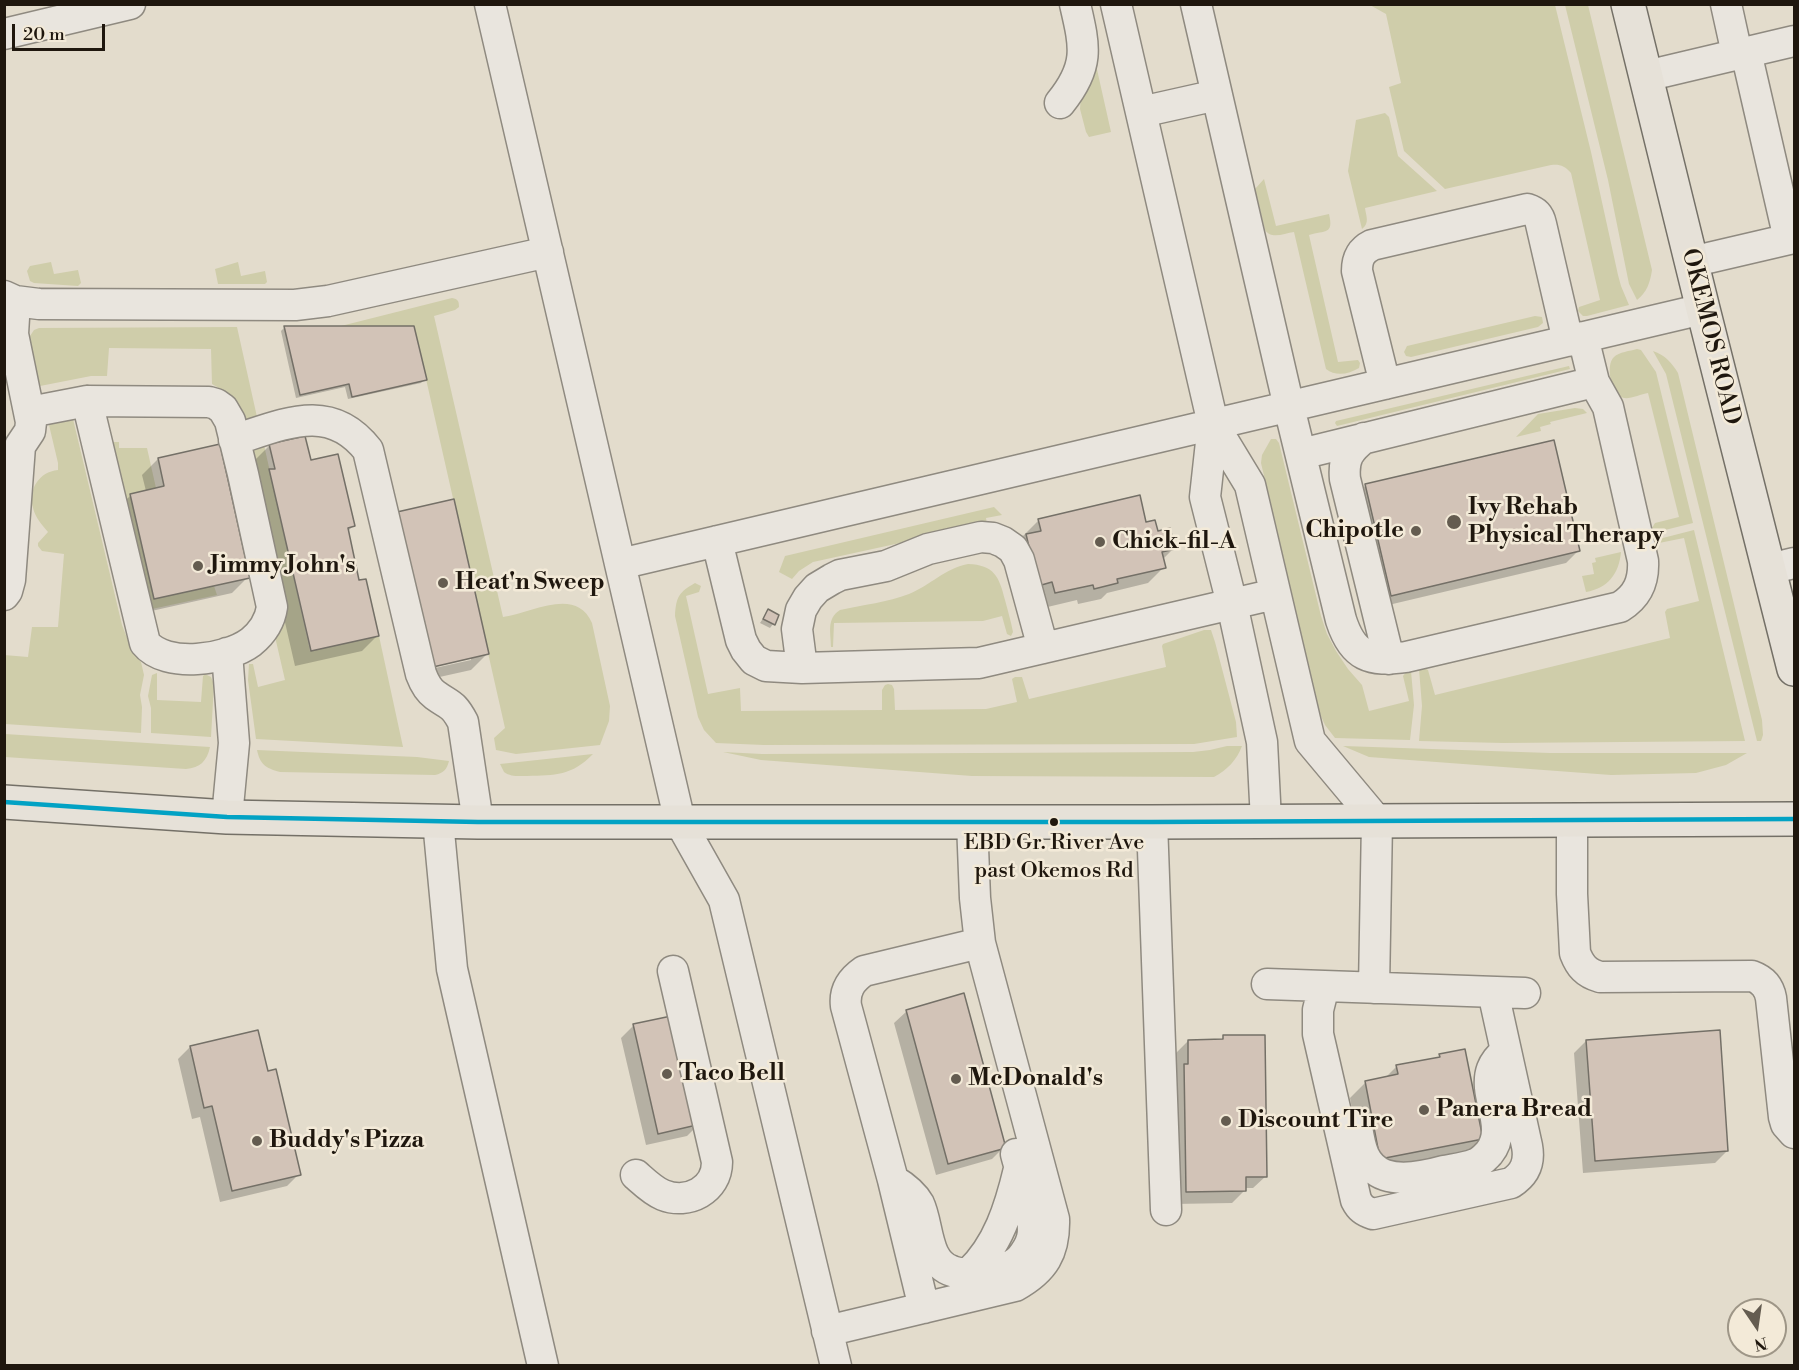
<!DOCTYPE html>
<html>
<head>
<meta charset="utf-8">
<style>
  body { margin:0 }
  #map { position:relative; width:1799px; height:1370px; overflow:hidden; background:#e3dccc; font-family:"Libre Bodoni",serif }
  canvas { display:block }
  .frame { position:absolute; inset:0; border:6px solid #1f170e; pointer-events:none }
  .north { position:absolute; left:1727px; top:1298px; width:60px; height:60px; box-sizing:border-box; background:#f3ead8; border:2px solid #9e9687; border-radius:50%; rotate:167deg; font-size:16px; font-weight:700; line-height:24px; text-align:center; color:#1f170e }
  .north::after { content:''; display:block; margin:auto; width:21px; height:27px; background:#645c50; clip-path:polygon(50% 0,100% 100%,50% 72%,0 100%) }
  .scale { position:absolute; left:12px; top:24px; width:93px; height:27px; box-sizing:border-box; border:3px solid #1f170e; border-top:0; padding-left:8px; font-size:18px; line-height:21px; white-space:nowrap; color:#1f170e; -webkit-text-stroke:4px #f3ead8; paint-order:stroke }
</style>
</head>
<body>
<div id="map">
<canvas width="1799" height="1370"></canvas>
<div class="frame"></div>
<div class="north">N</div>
<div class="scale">20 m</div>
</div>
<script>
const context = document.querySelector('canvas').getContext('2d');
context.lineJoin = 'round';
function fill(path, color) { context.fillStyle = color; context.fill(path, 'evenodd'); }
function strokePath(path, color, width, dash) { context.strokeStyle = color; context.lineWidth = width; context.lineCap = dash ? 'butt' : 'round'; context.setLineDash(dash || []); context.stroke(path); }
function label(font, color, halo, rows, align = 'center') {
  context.font = font + ' "Libre Bodoni",serif'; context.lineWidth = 5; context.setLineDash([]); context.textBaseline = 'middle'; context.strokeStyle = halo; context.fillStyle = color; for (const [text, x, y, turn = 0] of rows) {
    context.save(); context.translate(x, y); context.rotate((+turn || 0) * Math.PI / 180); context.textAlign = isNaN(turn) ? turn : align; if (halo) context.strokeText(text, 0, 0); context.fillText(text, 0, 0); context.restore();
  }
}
fill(new Path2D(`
  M1370 5H1555L1591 152 1618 275 1621 286 1629 305 1587 316H1583L1578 311 1579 307 1600 300 1571 173C1565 166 1560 164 1551 165L1445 189 1404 151 1389 87 1401 83 1386 14Z
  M1565 5H1588L1652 270C1650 283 1647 292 1637 300L1629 284 1608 180Z
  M1096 65 1111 132 1089 137 1086 132 1080 109 1081 96 1089 85Z
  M1385 113 1389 117 1398 156 1437 191 1365 208C1366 216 1370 223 1362 229L1348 171 1356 120Z
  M1264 179 1276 226 1329 214C1334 235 1325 230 1309 235L1338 362 1358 360 1360 363 1359 368C1349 374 1336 377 1326 369L1294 232C1284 233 1272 240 1265 230L1255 189Z
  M51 262 54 274 78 270 81 283 78 286 34 283 30 281 27 271 30 266Z
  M238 262 241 276 265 271 267 282 265 284H218L215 269Z
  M452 298C458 299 459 301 459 307L455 310 434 316 503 617C532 613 576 586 592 623L610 706 609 721 600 745 516 754 496 750 494 738 505 728 414 326H341Z
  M1535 316 1542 317 1543 323 1538 327 1411 357 1406 356 1404 352 1407 346Z
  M237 327 257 417 241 421 235 400 229 394 212 384 211 349 109 348 107 376H91L40 386 31 349 30 336 34 330 39 328Z
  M1637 349 1641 350 1656 372 1693 523 1653 533 1652 528 1655 523 1679 517 1648 393C1641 394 1631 399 1624 398 1611 396 1605 365 1614 357 1619 352 1630 351 1637 349Z
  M1653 351C1665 355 1672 363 1678 373L1762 720 1763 735 1761 741H1757L1666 374Z
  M1569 366 1570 369 1337 426 1335 423 1336 421Z
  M1575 408 1583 409 1587 413 1550 422 1551 424 1540 427 1541 431 1516 437 1538 414Z
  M73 419 122 625 131 648 141 662 144 675 140 695 142 707 141 733 5 724 4 655 28 657 32 627H58L64 554 42 551 38 546V543L48 532C42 525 35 517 33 508 28 489 39 472 58 470V463L49 425 61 420Z
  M1271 439H1276L1279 443 1321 616 1327 634 1336 651 1348 669 1362 685 1369 711 1409 701 1403 676 1406 672 1411 671 1414 705 1410 740 1335 738 1325 725 1320 714 1261 463 1262 455Z
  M113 442H119V448H147L156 488 130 494 154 599 214 586 217 595 152 609Z
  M264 445 310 651 379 636 403 747 256 739 248 680 249 664H253L258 687 285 680 276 641V637L280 624 248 453Z
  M994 507 1002 515 986 518 987 524 813 562 799 571 792 579 779 572 785 556Z
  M1694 530 1745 741 1503 743 1419 741 1422 706 1419 669 1425 668 1428 670 1435 695 1670 638 1665 612 1667 609 1699 601 1684 538 1659 543 1655 540Z
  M1621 552C1619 574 1608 588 1586 592L1582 576 1594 574 1592 563 1596 562 1595 558Z
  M968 564C994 565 999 576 1005 600 1008 611 1011 622 1013 632L1011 636 1007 634 1002 616 983 621 834 623 833 647H831C831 633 826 619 840 610 863 605 888 602 909 594 931 585 944 569 968 564Z
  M695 583 701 586 699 592 686 596 708 694 740 688 741 711 882 710V690L885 685 888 684 892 685 894 689 895 710 986 709 1017 702 1012 679 1015 677H1022L1029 699 1166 667 1162 646 1163 644 1204 630H1211L1215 642 1236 722 1237 737 1194 744 764 745 716 743 704 730 698 717 675 616C676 597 679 592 695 583Z
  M157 673V700L201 702 203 676 205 674 211 677 214 684 211 737 151 733V708L148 696 152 675Z
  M5 734 210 747C207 761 200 768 186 769L5 757Z
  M1227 746H1242C1237 760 1227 770 1214 777L972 776 761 760 723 752 762 754 1193 752 1210 750Z
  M1343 746 1550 753H1747L1726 765 1696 773 1611 775 1369 757Z
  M257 750 417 757 449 761C447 769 444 773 435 775L280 772C265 768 260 764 257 750Z
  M593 754C572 776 555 775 527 776 518 776 511 777 504 772L500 764Z`), '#cfcdaa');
fill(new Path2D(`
  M285 327 425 379 421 383 348 399 345 387 296 398 281 331Z
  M270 445 353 526 347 532 358 582 378 635 362 651 295 666 254 487V461Z
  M158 459 248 577 232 593 138 614 115 511 131 495 146 491 142 475Z
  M1366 485 1578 551 1566 563 1380 607 1354 497Z
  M1039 520 1145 524 1173 549 1162 560 1164 567 1148 583 1107 593 1101 599 1078 604 1077 600 1039 609 1011 552 1024 539 1023 536Z
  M382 529 487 654 471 670 417 682ZM471 657V660L426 670 425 667Z
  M768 611 773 624 770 628 760 623Z
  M907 1011 1004 1147 992 1159 936 1175 894 1023Z
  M633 1026 699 1124 687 1136 646 1145 621 1038Z
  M1224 1037 1266 1176 1253 1188H1244V1191L1232 1203 1174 1204 1173 1078 1176 1074V1053L1188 1041H1220Z
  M1586 1041 1727 1151 1715 1163 1583 1173 1574 1053Z
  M190 1047 267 1073 299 1174 287 1186 220 1202 200 1117 192 1119 178 1059Z
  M1440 1056 1481 1138 1465 1154 1364 1174 1350 1098 1366 1082 1384 1079 1397 1066 1437 1059Z`), '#0003');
const building = new Path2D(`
  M284 326H414L427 380 352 397 349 384 300 395Z
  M305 436 311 460 338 454 355 526 348 528 359 580 366 579 379 636 311 651 269 469H275L269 444Z
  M1554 440 1580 551 1391 596 1365 484Z
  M220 444 250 578 154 599 130 494 164 486 158 458Z
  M1140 495 1146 522 1155 520 1158 531 1170 528 1175 549 1162 552 1166 568 1117 579 1118 583 1094 589 1093 585 1055 593 1052 582 1038 586 1026 534 1041 531 1038 519Z
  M454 499 489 654 433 667 397 512Z
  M768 609 779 615 775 625 763 619Z
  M964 993 1006 1148 948 1164 906 1010Z
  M676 1015 701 1124 658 1134 633 1024Z
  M258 1030 268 1071 276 1069 301 1175 232 1191 212 1106 204 1108 190 1046Z
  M1720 1030 1728 1151 1595 1161 1586 1040Z
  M1223 1035H1265L1267 1177H1246V1191L1186 1192 1184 1064H1188V1040L1223 1039Z
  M1465 1049 1483 1139 1380 1159 1365 1081 1398 1074 1396 1065 1440 1057 1439 1054Z`);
fill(building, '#d2c3b7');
strokePath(building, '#747067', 1.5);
const minor = new Path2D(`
  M490 4 680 822 724 900 836 1366
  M1116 4 1213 424 1250 485 1310 741 1377 821 1374 988
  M1196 4 1289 407 1341 620C1353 657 1370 662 1406 657L1620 607C1638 596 1644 581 1643 561L1608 407 1594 382 1583 337
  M1726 4 1737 54
  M4 34 130 4
  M1746 52 1789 239
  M1646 76 1794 41
  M1060 103C1090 66 1085 47 1075 4
  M1141 112 1217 95
  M1691 262 1794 238
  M4 296 15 301 39 304 295 305 328 301 548 252
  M1385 384 1357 271C1357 259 1360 251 1372 245L1527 209C1536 212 1539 215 1541 224L1568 341
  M30 412 87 401 209 402 216 404 223 409 230 421 243 474 272 607C270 621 262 633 251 642 227 660 166 669 145 643L87 401
  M1213 424 1205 497 1232 604 1262 742 1266 821
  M1364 438C1349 450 1343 458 1345 479L1389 659
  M234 440C284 424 330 401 368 450L421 674C424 682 428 690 435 695 450 706 453 703 463 722L478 822
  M1301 454 1594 382
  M717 541 741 640 746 650 754 660 766 666 802 668 979 663 1275 594
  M620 564 1703 309
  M1769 569 1794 563
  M4 595 7 591 10 580 20 446 30 431 31 422 13 334 15 301
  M802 668 797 629 801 610 808 598 817 588 832 579 840 575 886 566 928 549 981 537 993 538 1003 542 1013 549 1019 560 1043 648
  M227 817 234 743 227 653
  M1572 820V894L1575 953C1580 966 1586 973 1600 977L1752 976C1763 980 1769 987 1771 998L1784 1117 1786 1124 1794 1133
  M438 821 452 969 543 1366
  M1152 822 1166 1210
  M1267 984 1525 993
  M1324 986 1318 1010V1034L1356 1200C1360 1208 1364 1211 1373 1214L1511 1183C1525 1174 1530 1162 1527 1146L1493 992
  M1357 1127C1360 1146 1363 1167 1385 1175 1403 1181 1426 1176 1444 1171 1454 1169 1465 1168 1475 1164 1481 1162 1485 1157 1489 1153 1510 1127 1482 1096 1492 1069 1495 1061 1500 1056 1506 1051
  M636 1175C644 1182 653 1191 663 1195 688 1205 717 1190 717 1162L673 971
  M893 1180C903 1186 913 1193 919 1204 929 1225 925 1262 952 1271 961 1275 974 1273 983 1272 997 1271 1011 1269 1021 1258 1026 1252 1030 1246 1032 1238 1037 1219 1021 1174 1016 1154
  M969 1273C998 1246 1010 1207 1019 1169
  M924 1308 893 1180 846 1006C844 990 851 980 864 971L980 943
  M827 1331 1015 1286C1044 1270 1055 1252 1054 1219L980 943 975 898 972 822`);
const major = new Path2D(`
  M1628 4 1703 309 1794 669
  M4 802 227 817 478 822H1152L1794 819`);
strokePath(minor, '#8f8a80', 33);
strokePath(major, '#747067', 36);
strokePath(minor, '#e9e5de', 30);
strokePath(major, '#e6e1d8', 33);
strokePath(new Path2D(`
  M4 802 227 817 478 822H1152L1794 819`), '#02a2c4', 4.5);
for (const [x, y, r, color] of [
  [1454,522,8,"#645c50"],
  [1416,531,6,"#645c50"],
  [1100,542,6,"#645c50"],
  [198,566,6,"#645c50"],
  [443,583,6,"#645c50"],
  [1054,822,5,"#1f170e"],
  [667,1074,6,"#645c50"],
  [956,1079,6,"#645c50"],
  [1424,1110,6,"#645c50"],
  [1226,1121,6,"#645c50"],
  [257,1141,6,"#645c50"]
]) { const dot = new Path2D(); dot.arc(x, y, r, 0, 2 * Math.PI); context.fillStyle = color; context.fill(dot); strokePath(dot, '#f3ead8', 2); }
label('22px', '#1f170e', '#f3ead8', [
  ["EBD Gr. River Ave",1054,844],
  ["past Okemos Rd",1054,872]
]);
label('24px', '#1f170e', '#f3ead8', [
  ["OKEMOS ROAD",1710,337,76]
]);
label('bold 24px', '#1f170e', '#f3ead8', [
  ["Ivy Rehab",1468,508],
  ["Physical Therapy",1468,536],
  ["Chipotle",1404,531,"right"],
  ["Chick-fil-A",1112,542],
  ["Jimmy John's",210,566],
  ["Heat'n Sweep",455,583],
  ["Taco Bell",679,1074],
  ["McDonald's",968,1079],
  ["Panera Bread",1436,1110],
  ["Discount Tire",1238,1121],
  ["Buddy's Pizza",269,1141]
], 'left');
</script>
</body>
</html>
